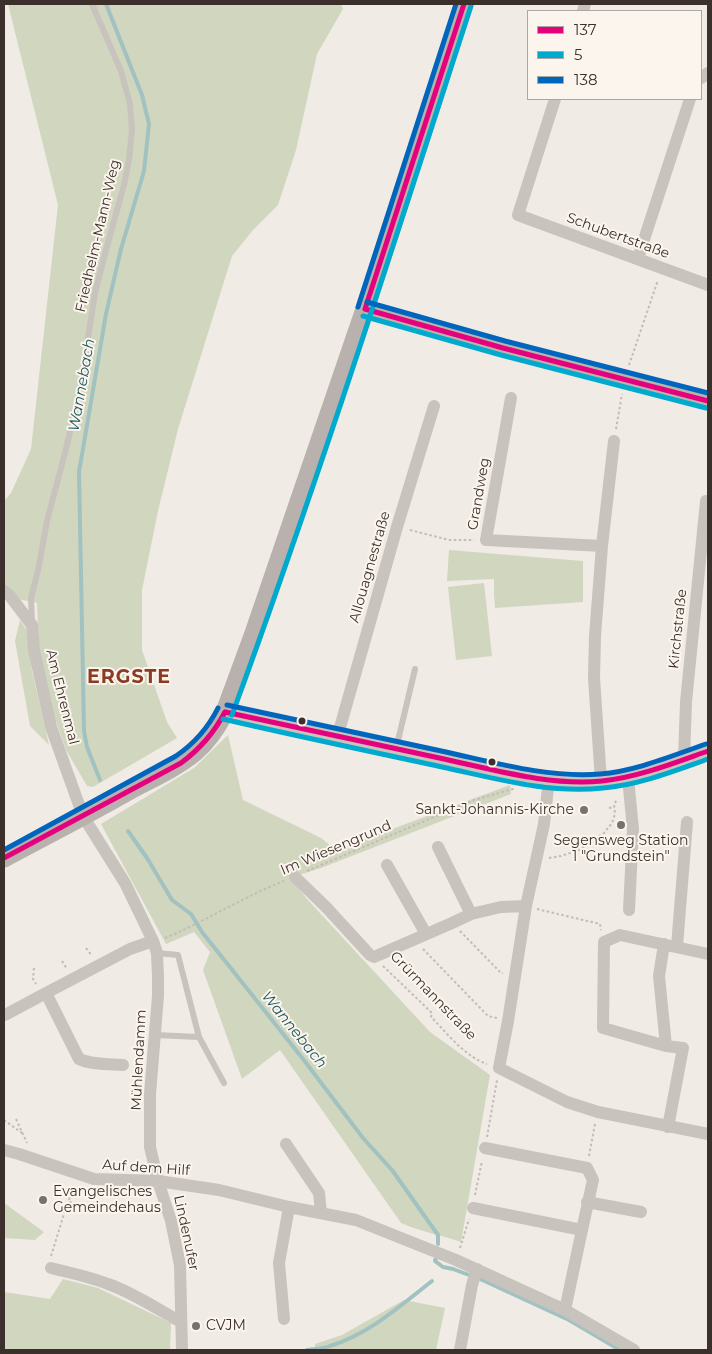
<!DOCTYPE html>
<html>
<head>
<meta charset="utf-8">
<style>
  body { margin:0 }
  #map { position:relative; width:712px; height:1354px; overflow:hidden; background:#f0ebe5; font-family:Montserrat,sans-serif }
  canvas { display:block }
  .frame { position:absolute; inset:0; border:5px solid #3b302b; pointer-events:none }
  .legend { position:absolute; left:527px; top:10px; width:175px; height:90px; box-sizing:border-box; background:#fbf5ee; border:1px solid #aea6a0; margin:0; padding:6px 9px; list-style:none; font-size:15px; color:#3b302b }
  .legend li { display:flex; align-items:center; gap:10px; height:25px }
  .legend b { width:25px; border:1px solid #aea6a0 }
</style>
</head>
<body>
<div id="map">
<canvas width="712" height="1354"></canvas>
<div class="frame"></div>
<ul class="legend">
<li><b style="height:6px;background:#e5007d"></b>137</li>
<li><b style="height:6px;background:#00a9ce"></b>5</li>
<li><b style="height:6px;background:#0065bd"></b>138</li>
</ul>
</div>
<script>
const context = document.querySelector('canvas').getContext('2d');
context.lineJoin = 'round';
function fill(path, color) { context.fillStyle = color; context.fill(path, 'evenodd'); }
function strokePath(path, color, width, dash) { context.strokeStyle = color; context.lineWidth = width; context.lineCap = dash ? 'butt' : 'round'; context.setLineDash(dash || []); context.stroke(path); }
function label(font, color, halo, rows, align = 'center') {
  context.font = font + ' Montserrat,sans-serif'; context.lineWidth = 4; context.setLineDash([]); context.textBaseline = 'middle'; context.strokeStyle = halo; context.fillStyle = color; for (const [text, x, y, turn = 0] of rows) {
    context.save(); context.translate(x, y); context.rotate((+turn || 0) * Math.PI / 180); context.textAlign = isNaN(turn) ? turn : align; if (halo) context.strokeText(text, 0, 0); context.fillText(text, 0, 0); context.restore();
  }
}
fill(new Path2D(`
  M8 4H341L343 9 317 54 296 150 278 205 253 230 232 256 178 429 158 511 142 590V650L167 722 177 738 93 787 87 786 66 750 53 713 39 652 37 603 8 597 4 594V501L11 493 31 449 58 205Z
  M449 550 583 561V602L495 608 494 594V579L447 581Z
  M484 583 492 656 456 660 448 587Z
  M20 620 26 629 32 671 49 745 30 726 15 641Z
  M228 735 243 800 321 838 336 850 510 785 511 794 321 868 290 878 307 899 430 1032 490 1075 461 1242C441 1235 421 1232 401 1223L280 1050 242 1079 203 970 210 952 194 932 166 944 101 824 194 768Z
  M4 1203 44 1232 35 1240 4 1238Z
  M63 1279 98 1288 171 1323 170 1350H4V1292L50 1299Z
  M404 1300 445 1308 436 1350H315V1344L342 1335Z`), '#d1d6bf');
strokePath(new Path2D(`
  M100 780 87 747 84 731 79 472 106 314 121 249 144 171 149 124 142 95 106 4
  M128 831 147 858 172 900 191 914 202 932 303 1059 363 1138 392 1170 438 1235V1244
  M436 1258 435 1261 443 1267 453 1269 469 1275
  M478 1278 569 1320 620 1350
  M307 1350C314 1349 323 1349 330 1346 369 1334 400 1306 432 1281`), '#a1c2c1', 4);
strokePath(new Path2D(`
  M629 365 658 280
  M616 429 622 394
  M410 530 449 540H474
  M609 808 614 807
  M549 858 561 856 579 850 604 833 612 823 615 814 614 804 617 800
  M307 871 474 800 513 789 515 787
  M537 909 600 924 601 930
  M460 931 501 973H503
  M165 938C206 921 243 897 284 881
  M86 948 92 956
  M423 949 488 1016 497 1018
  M62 961 67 969
  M383 966 432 1013 431 1017C448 1034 464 1056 487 1064
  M34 968 33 979 36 984
  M16 1119 27 1143
  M4 1120 22 1133
  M487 1137 497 1080
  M589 1156 595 1124
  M475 1195 482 1161
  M460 1248 469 1219
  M51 1256 64 1214V1208L68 1209 71 1201 69 1200 73 1186`), '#c2bbb6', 2, [2.5, 2.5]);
strokePath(new Path2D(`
  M32 621 31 598 39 566 47 521 66 449 81 383 95 293 106 250 124 185 129 160 132 129 130 104 121 71 92 4
  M396 749 415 669
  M157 953 178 955 199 1037 224 1083
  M155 1035 199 1037`), '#c9c3be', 6);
strokePath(new Path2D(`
  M583 11 585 4
  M701 78 708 73
  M555 99 518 215 708 285
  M638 258 690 99
  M511 398 486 540 602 546
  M4 591 10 596 32 625 34 650 51 727 83 816 125 883 153 941 157 953 158 977V996L150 1094V1147L158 1181 171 1221 180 1265 182 1350
  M225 712C301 729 376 745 452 761 501 771 552 786 602 781 639 777 673 763 708 751
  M337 738 397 527 434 406
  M684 759 686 702 706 501
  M628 778 633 829 629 910
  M549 779 544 824 526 906 508 1021 499 1068 567 1102 598 1112 708 1134
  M601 781 594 678 595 636 602 546 614 441
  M438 847 471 914
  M387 865 426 934
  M295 877 326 907 370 955 374 957 452 923 471 914 501 907 526 906
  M664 944 659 976 666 1046
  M677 946 687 822
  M5 1015 46 993
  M123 1065C109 1064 92 1065 79 1059L46 993 130 949 153 941
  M668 1127 683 1048 666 1046 603 1028 604 942 620 935 708 954
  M286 1144 319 1193 321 1213
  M485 1148 587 1168 593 1180 582 1230 565 1310
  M4 1150 19 1154 94 1179 158 1181 219 1190 289 1207 356 1220 456 1260 565 1310 634 1350
  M587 1202 641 1212
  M473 1208 582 1230
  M51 1268C71 1273 90 1277 108 1284 134 1293 157 1309 181 1322
  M284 1319 279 1263 289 1207
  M460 1350 472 1285 477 1269`), '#c9c3be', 12);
strokePath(new Path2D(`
  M365 309 503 348 708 401`), '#bab3ae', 18);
strokePath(new Path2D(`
  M4 858C47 835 90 813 132 789 153 778 177 767 195 752 208 741 217 727 225 712L253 636 365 309 464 4`), '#b8b1ad', 19);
strokePath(new Path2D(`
  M464 4 365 309 503 348 708 401
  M225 712C298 728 371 744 444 759 496 770 549 786 602 781 639 777 674 763 708 751
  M4 858 181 763C200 749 214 733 225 712`), '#e5007d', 5);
strokePath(new Path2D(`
  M363 316 501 355 706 408
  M232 715C318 481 394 243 471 6
  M223 719C296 736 369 751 442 767 494 778 548 794 603 788 639 785 674 771 708 759`), '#00a9ce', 5);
strokePath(new Path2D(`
  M367 302 505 341 708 393
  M358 307 456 4
  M227 705C300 721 373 737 446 752 496 763 548 778 600 774 636 771 671 756 706 744
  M4 850 176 756C195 743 208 728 218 708`), '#0065bd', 5);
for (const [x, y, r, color] of [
  [302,721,4.5,"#3b302b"],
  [492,762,4.5,"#3b302b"],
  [584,810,5,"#7a716c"],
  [621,825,5,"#7a716c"],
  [43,1200,5,"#7a716c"],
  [196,1326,5,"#7a716c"]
]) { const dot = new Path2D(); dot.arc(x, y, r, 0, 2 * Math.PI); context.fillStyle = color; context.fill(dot); strokePath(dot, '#fbf5ee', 2); }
label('14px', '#3b302b', '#fbf5ee', [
  ["Friedhelm-Mann-Weg",98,236,-77],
  ["Schubertstraße",618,236,20],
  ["Grandweg",479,494,-80],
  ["Allouagnestraße",370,567,-74],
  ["Kirchstraße",678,629,-84],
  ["Am Ehrenmal",62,697,76],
  ["Im Wiesengrund",336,848,-23],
  ["Grürmannstraße",433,996,46],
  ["Mühlendamm",139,1060,-87],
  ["Auf dem Hilf",146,1168,4],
  ["Lindenufer",186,1233,78]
]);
label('14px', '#3b302b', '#fbf5ee', [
  ["Sankt-Johannis-Kirche",574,810,"right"],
  ["Segensweg Station",621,841,"center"],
  ["1 \"Grundstein\"",621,857,"center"],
  ["Evangelisches",53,1192],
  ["Gemeindehaus",53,1208],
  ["CVJM",206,1326]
], 'left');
label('italic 15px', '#1f5a5e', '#fbf5ee', [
  ["Wannebach",82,385,-80],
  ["Wannebach",294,1030,51]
]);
context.letterSpacing = '1px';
label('bold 19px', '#8c3b22', '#fbf5ee', [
  ["ERGSTE",129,677]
]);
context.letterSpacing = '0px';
</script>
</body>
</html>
